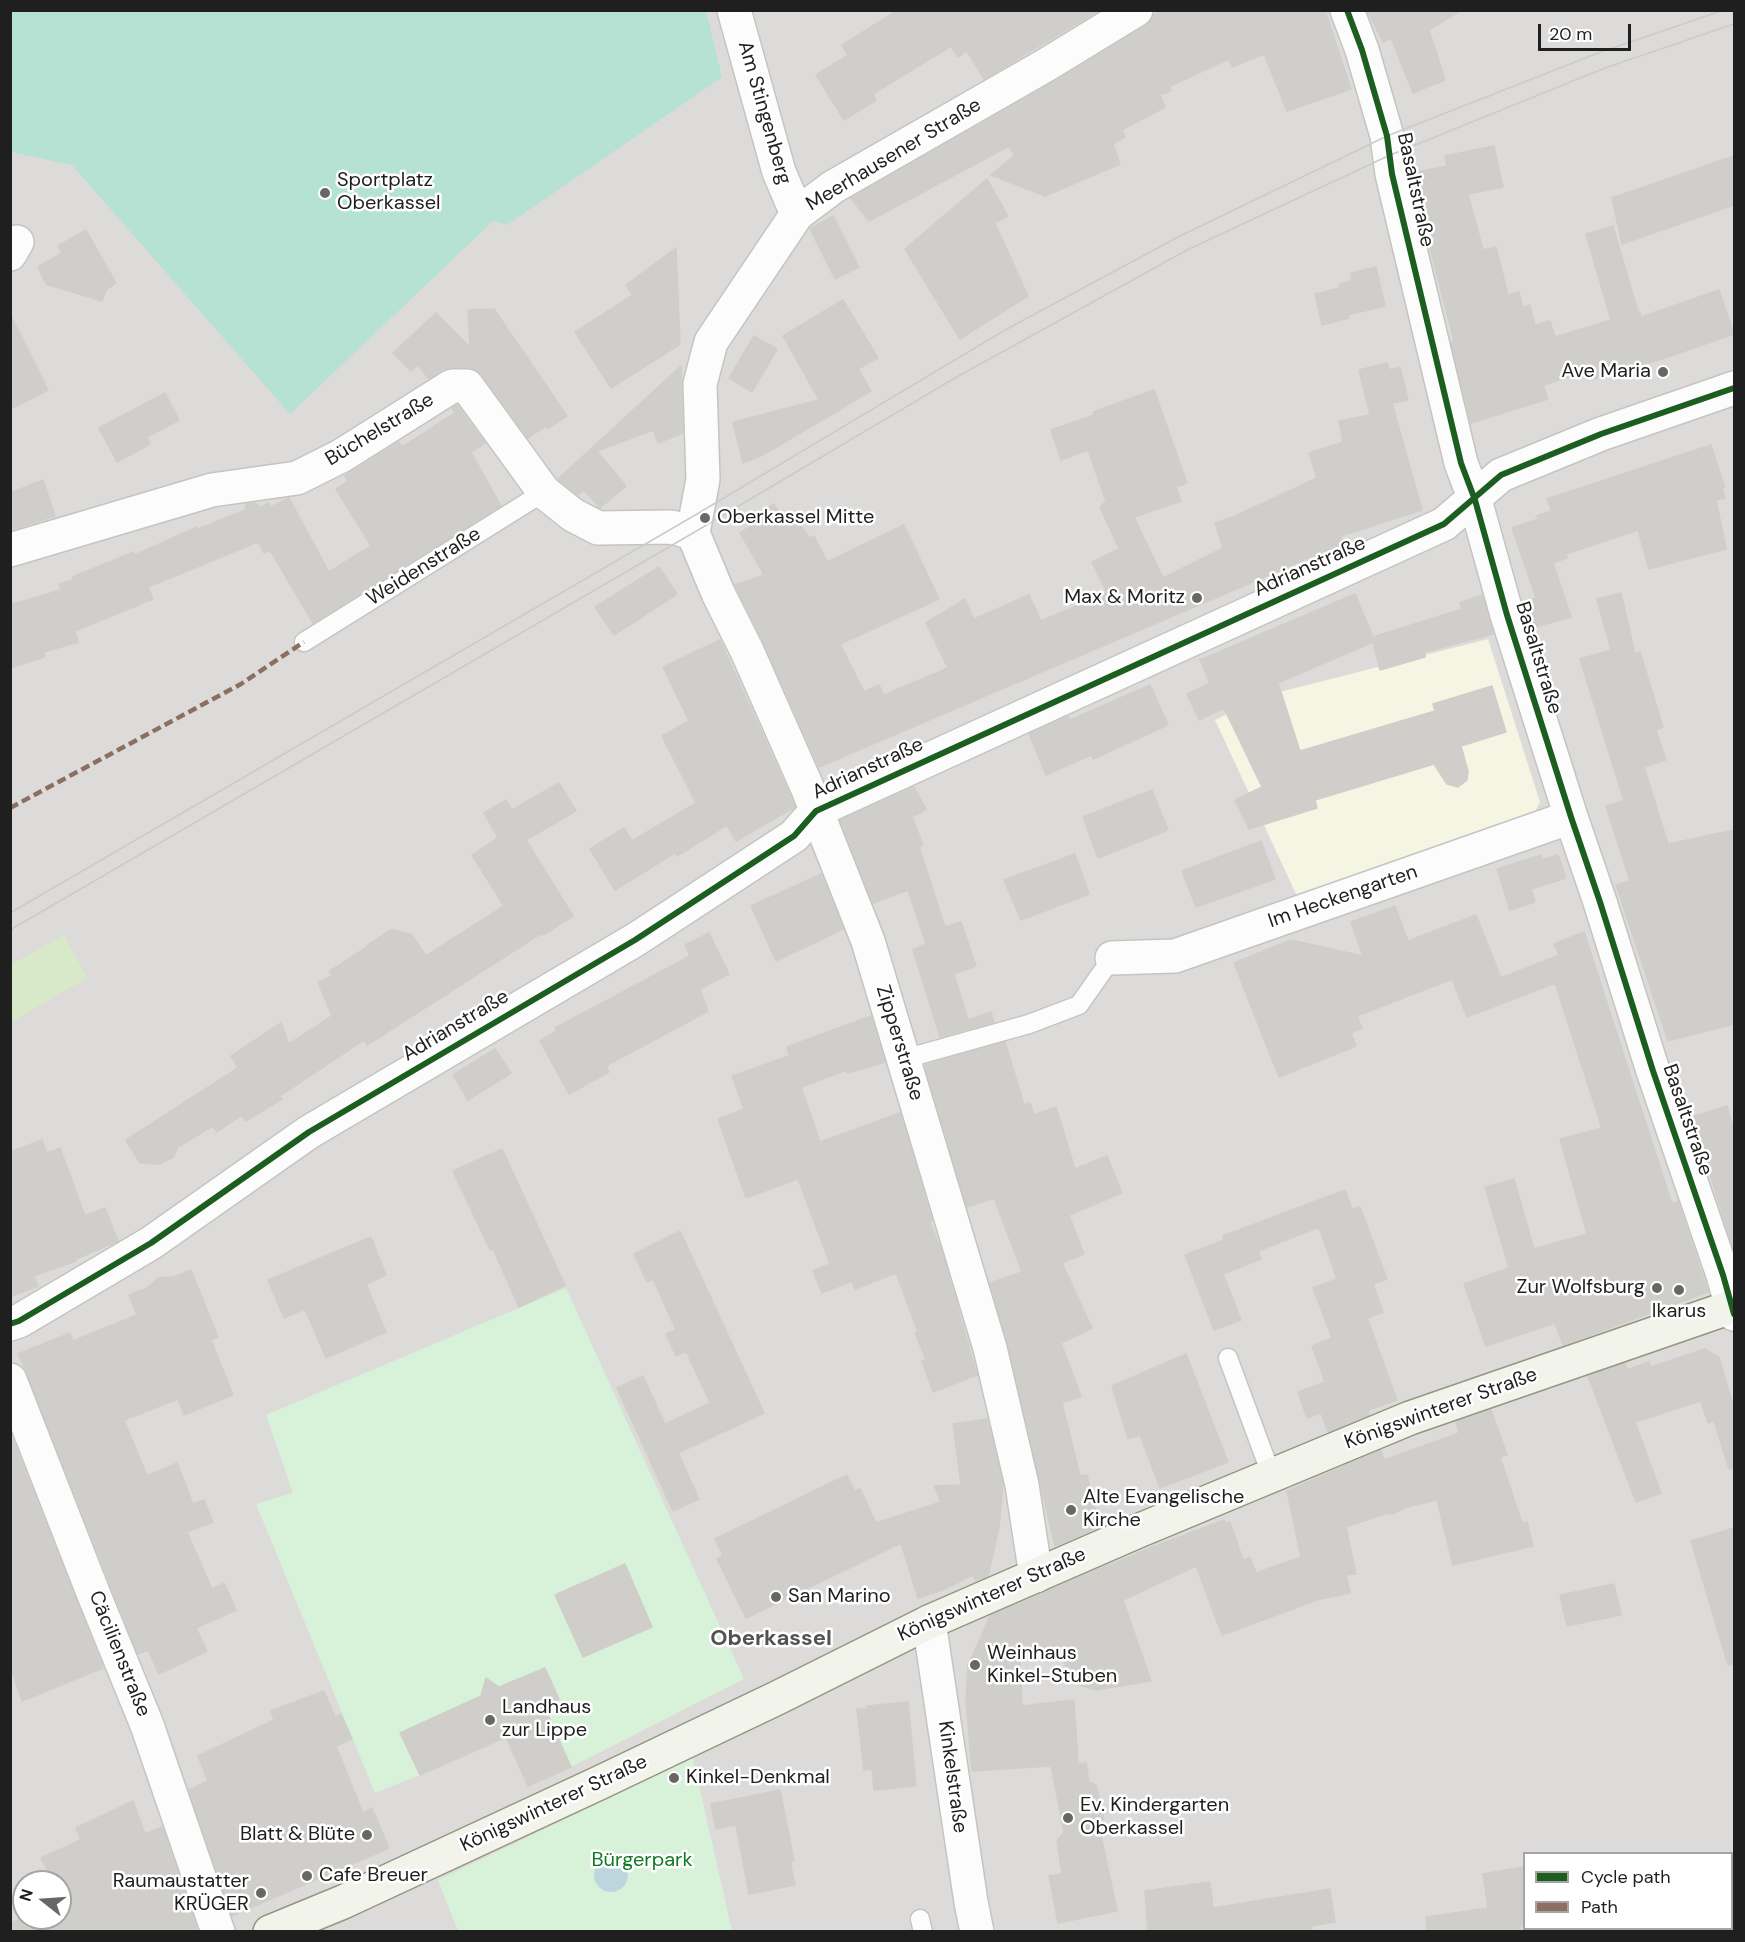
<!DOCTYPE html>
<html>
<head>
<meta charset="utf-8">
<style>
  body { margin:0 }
  #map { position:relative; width:1745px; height:1942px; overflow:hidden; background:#edece8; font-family:"DM Sans",sans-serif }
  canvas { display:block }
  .frame { position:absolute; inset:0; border:12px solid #1f1f1f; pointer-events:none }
  .legend { position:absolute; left:1523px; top:1852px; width:210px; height:78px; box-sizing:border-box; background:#fff; border:2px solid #a5a5a5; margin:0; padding:8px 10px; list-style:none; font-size:18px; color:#1f1f1f }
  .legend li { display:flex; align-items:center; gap:12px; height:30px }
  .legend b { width:30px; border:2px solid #a5a5a5 }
  .north { position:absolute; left:12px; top:1870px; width:60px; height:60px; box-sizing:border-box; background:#fff; border:2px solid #a5a5a5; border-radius:50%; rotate:287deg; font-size:16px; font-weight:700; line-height:24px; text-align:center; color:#1f1f1f }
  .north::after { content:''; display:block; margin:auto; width:21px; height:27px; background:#676765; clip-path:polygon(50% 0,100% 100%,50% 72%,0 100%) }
  .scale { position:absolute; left:1538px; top:24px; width:93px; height:27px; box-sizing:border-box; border:3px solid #1f1f1f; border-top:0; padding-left:8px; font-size:18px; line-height:21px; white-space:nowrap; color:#1f1f1f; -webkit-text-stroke:4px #fff; paint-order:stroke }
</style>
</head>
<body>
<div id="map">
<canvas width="1745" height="1942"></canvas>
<div class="frame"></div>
<ul class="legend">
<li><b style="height:8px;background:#1b5e20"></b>Cycle path</li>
<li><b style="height:8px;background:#8d6e63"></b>Path</li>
</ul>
<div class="north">N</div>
<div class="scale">20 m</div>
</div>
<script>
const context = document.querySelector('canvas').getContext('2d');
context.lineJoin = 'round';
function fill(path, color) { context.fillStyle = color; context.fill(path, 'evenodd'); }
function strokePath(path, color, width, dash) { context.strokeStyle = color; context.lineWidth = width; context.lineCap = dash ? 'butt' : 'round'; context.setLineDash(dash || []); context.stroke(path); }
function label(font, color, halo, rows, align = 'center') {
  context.font = font + ' "DM Sans",sans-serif'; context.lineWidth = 5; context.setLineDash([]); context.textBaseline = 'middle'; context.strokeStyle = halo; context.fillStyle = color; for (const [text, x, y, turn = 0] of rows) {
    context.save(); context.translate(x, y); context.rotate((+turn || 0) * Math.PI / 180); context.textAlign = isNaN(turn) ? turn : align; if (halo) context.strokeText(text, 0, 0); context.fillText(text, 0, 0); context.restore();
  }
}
fill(new Path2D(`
  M11 11H1734V1931L11 1932ZM1524 1854H1732V1928H1524ZM24 1882H60V1918H24Z`), '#dcdbd9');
fill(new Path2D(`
  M1488 639 1540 802 1534 814 1297 896 1215 720 1264 696Z`), '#f5f5e4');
fill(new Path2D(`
  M64 935 87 978 11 1022V965Z`), '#d7e9c8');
fill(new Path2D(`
  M566 1288 744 1679 571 1767 544 1706 558 1699 545 1668 497 1688 495 1684 489 1682 485 1694 401 1733 420 1775 375 1793 256 1504 293 1493 266 1415Z
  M693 1758 732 1931H458L438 1880Z`), '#d7f2d9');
fill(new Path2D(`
  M11 10 706 11 722 77 507 225 493 221 290 414 72 165 11 152Z`), '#b5e2d3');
fill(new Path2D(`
  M594 1875a17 17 0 1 1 34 0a17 17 0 1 1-34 0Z`), '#bdd5df');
const building = new Path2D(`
  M898 10H1099L984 79 967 51 958 57 951 46 873 94 876 100 844 120 816 75 848 55 842 45Z
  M1160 10H1325L1351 89 1287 111 1264 54 1232 67 1229 59 1170 86 1171 91 1160 95 1165 107 1122 130 1125 137 1113 144 1120 164 1045 196 991 175 1015 155 1009 146 869 221 851 198 1056 81 1146 26 1154 15Z
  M1367 10H1461L1429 30 1445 80 1413 93 1391 38 1383 42Z
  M1494 146 1503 187 1468 194 1483 250 1496 247 1508 295 1519 292 1523 307 1530 305 1535 325 1550 321 1555 337 1611 320 1586 234 1613 226 1638 312H1640L1641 317 1719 290 1734 334 1662 359 1593 379 1591 370 1543 385 1548 399 1471 423 1451 342 1454 341 1411 173 1447 166 1445 156Z
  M1734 156V205L1622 244 1612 198Z
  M987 179 1008 216 995 223 1028 296 960 339 905 249Z
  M833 216 859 267 835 279 810 229Z
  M86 230 116 283 106 290 102 301 46 284 38 267 62 253 58 246Z
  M676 248 680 344 611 388 575 332 633 295 626 285Z
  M1376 267 1385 306 1348 315 1349 318 1322 325 1315 294 1340 288 1339 284 1352 281 1351 273Z
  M843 300 878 358 858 369 871 391 763 455 743 463 733 422 819 400 783 336Z
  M494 309 567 416 547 429 546 426 528 438 482 375 476 370 467 367H451L442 370 429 379 418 365 411 371 393 353 436 313 470 347 468 310Z
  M10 314 48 390 10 409Z
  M754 336 777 349 752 392 729 378Z
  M1387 363 1389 370 1400 367 1408 400 1392 403 1422 510 1341 536 1344 543 819 767 764 643 735 585 764 575 740 533 753 525 748 518 774 504 782 518 792 512 809 538 814 536 827 562 904 525 939 599 840 644 864 692 879 685 884 695 948 668 926 623 965 599 974 619 1029 595 1041 621 1107 593 1092 562 1119 549 1100 507 1106 501 1088 450 1061 460 1051 430 1094 415 1093 412 1154 390 1187 483 1176 487 1181 501 1134 517 1163 578 1223 548 1215 523 1233 517 1317 478 1309 453 1343 442 1339 421 1370 415 1359 370Z
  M681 366 683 433 658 443 653 430 597 451 626 486 600 508 584 490 578 495 558 479Z
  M165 393 179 420 147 437 150 444 117 462 99 428Z
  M457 405 485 443 471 452 501 506 313 623 270 550 264 553 258 542 148 587 153 599 75 631 78 642 44 652 45 657 10 668V605L61 590 59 584 73 580 72 577 134 552 135 555 197 527 198 529 245 510 246 504 255 503 261 507 268 503 271 507 289 498 329 572 371 546 336 489 348 481 345 476 399 442 402 447 455 413 452 408Z
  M1711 445 1725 488H1722L1725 498 1716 500 1726 549 1649 569 1638 530 1566 554 1567 558 1553 563 1571 617 1531 628 1523 602 1536 598 1512 528 1538 519 1537 516 1552 511 1547 499Z
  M43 480 55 516 10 530V493Z
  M659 567 677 594 614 635 595 607Z
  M1621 593 1635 654 1640 652 1663 727 1656 730 1666 760 1644 767 1668 844 1734 830V1024L1668 1041 1616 885 1630 881 1606 806 1624 801 1580 659 1611 650 1597 599Z
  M1355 594 1373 637 1462 609 1460 603 1482 595 1493 634 1425 652V657L1380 670 1373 642 1278 683 1300 751 1435 711 1433 704 1492 686 1506 732 1461 746 1468 771 1467 780 1458 787 1447 784 1434 764 1315 800 1317 808 1249 829 1235 800 1262 787 1224 708 1199 720 1187 694 1210 683 1200 660Z
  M720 640 795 807 736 841 727 825 677 856 675 853 615 890 590 849 624 828 632 841 696 803 662 736 689 721 663 667Z
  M1150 685 1168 725 1093 759 1091 755 1046 775 1029 734 1068 716 1070 720Z
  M559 783 576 811 526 840 573 916 543 935 542 933 367 1045 364 1040 280 1096 282 1099 246 1121 242 1115 217 1132 213 1126 178 1147 173 1157 160 1164 140 1163 126 1140 238 1068 231 1056 281 1023 289 1044 332 1016 318 982 332 976 330 971 367 947 366 946 390 930H395L412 935 426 956 504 906 472 855 498 838 484 813 506 800 512 810Z
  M914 787 926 809 912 817 923 845 919 847 945 927 961 922 976 966 954 974 968 1020 991 1012 994 1022 940 1037 913 950 926 944 908 890 873 903 840 820Z
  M1152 790 1168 830 1098 858 1083 817Z
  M1261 841 1275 879 1196 907 1182 871Z
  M1075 854 1089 894 1021 920 1004 880Z
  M1541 855 1542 860 1558 855 1566 878 1531 889 1535 902 1510 910 1497 869Z
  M821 874 843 929 776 961 751 906Z
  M1395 906 1408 941 1476 915 1501 978 1559 955 1554 944 1584 932 1672 1204 1678 1202 1708 1292 1563 1345 1555 1323 1486 1346 1464 1284 1509 1268 1485 1187 1514 1179 1534 1249 1587 1234 1560 1139 1602 1128 1555 983 1467 1017 1452 979 1357 1016 1362 1028 1351 1033 1356 1046 1279 1077 1234 963 1291 940 1363 956 1351 922Z
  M709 933 729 974 700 989 708 1011 606 1066 609 1072 569 1094 540 1041 557 1031 555 1028 690 956 685 945Z
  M871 1016 885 1062 848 1073 847 1070 801 1087 820 1142 900 1113 932 1221 930 1222 943 1255 977 1375 933 1392 922 1361 926 1360 915 1333 918 1332 896 1273 855 1289 852 1281 822 1293 813 1271 830 1264 798 1179 746 1198 718 1119 744 1109 732 1076 789 1056 787 1047Z
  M1005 1042 1024 1105 1030 1103 1034 1115 1056 1107 1075 1169 1107 1156 1122 1193 1069 1215 1084 1254 1062 1263 1092 1328 1061 1343 1081 1396 1062 1403 1080 1476 1087 1475 1099 1527 1055 1546 1008 1344 990 1283 1022 1272 994 1198 967 1207 925 1065Z
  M495 1049 511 1073 468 1100 453 1075Z
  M1727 1106 1734 1131V1251L1692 1117Z
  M42 1140 47 1153 60 1148 85 1216 105 1208 118 1241 76 1259V1261L34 1276 38 1286 10 1297V1152Z
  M502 1149 565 1285 519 1307 493 1249 490 1250 453 1171Z
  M1345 1190 1352 1209 1360 1207 1387 1279 1373 1284 1383 1312 1367 1318 1397 1400 1368 1410 1369 1415 1328 1432 1321 1413 1307 1418 1298 1392 1325 1382 1312 1346 1332 1338 1313 1288 1337 1279 1319 1227 1258 1251 1261 1259 1223 1274 1241 1320 1214 1330 1185 1255 1224 1240 1223 1236Z
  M680 1231 764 1413 678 1453 699 1499 673 1511 617 1388 643 1376 665 1424 710 1403 686 1351 676 1356 666 1334 676 1330 653 1279 647 1282 634 1254Z
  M371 1237 386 1275 366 1284 386 1332 326 1358 305 1309 284 1318 268 1280Z
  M191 1270 218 1337 211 1340 233 1395 184 1415 178 1399 124 1420 147 1476 177 1463 193 1504 204 1500 213 1522 187 1532 212 1589 224 1583 236 1610 196 1628 207 1651 159 1674 148 1650 138 1654 27 1373 18 1354 70 1333 73 1341 137 1315 129 1295 147 1288 158 1278 174 1277Z
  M1705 1349 1719 1357 1734 1408V1468L1729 1469 1714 1421 1708 1423 1701 1401 1635 1422 1661 1493 1636 1502 1588 1376 1625 1363 1627 1370 1649 1362 1651 1367Z
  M1186 1354 1228 1462 1160 1488 1140 1435 1128 1439 1112 1386Z
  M1491 1410 1507 1455 1500 1457 1522 1523 1527 1522 1533 1546 1453 1565 1437 1500 1432 1501 1404 1508 1393 1514 1388 1513 1346 1527 1356 1574 1346 1575 1350 1593 1320 1599 1222 1635 1196 1566 1123 1600 1151 1681 1095 1690 1073 1683 1056 1644 1020 1659 1022 1706 1074 1700 1078 1764 1086 1763 1089 1782 1096 1785 1104 1819 1098 1821 1117 1911 1058 1923 1049 1876 1062 1874 1057 1841 1064 1832 1051 1766 972 1771 966 1700 968 1666 990 1616 1108 1565V1566L1145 1550 1224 1520 1225 1523 1230 1522 1243 1560 1250 1557 1256 1573 1301 1557 1287 1491 1381 1450 1384 1460 1459 1433 1456 1422Z
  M987 1419 1003 1484 999 1527 988 1576 976 1581 973 1575 943 1590 918 1598 901 1543 746 1618 717 1559 723 1556 715 1539 847 1475 855 1491 860 1489 876 1523 941 1502 934 1486 961 1485 953 1424Z
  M10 1433 103 1668 22 1701 10 1665Z
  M1734 1528V1664L1728 1665 1691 1541Z
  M625 1564 652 1627 583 1657 555 1595Z
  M1614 1584 1621 1615 1567 1626 1560 1595Z
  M545 1668 559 1699 544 1706 571 1767 528 1786 506 1737 420 1775 400 1733 481 1696 486 1678 499 1687Z
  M324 1691 335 1717 341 1714 352 1739 336 1746 363 1813 372 1808 389 1848 232 1916 189 1790 208 1781 198 1756 274 1720 271 1711Z
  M908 1702 916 1786 874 1790 872 1769 864 1770 857 1709H867V1706Z
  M780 1790 794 1861 790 1862 795 1885 749 1894 736 1825 716 1829 711 1804Z
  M133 1801 145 1834 162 1827 198 1931 10 1932V1923L24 1918H60V1903L62 1902 60 1897V1882H53L41 1858 81 1840 76 1828Z
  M1524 1867V1925L1520 1926 1521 1932H1427L1426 1917 1488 1908 1483 1874Z
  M1210 1882 1213 1908 1330 1889 1335 1922 1311 1926 1312 1932H1148L1145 1891Z`);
fill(building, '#d0cecb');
strokePath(building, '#d0cec9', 1.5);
const service = new Path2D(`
  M304 642 544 492
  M904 1059 1029 1024 1079 1005 1112 958
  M1228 1358 1271 1474
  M920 1919 923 1932`);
const minor = new Path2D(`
  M734 10 779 172 797 214
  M1347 10 1362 50 1387 136 1392 174 1461 463 1475 500 1507 615 1571 817 1600 902 1653 1071 1723 1275 1734 1314
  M10 254 17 242
  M693 533 718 593 747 651 807 787 868 941 990 1348 1022 1485 1036 1576
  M693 533 703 479 700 384 711 342 797 214 833 187 1046 65 1136 10
  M10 550 212 490 297 478 341 456 452 386H467L544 492 573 515 598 528 671 527 693 533
  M1112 958 1175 956 1571 817
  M10 1324 19 1321 151 1243 309 1132 635 940 794 836 816 811 1444 524 1501 475 1601 434 1734 388
  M10 1380 94 1595 147 1725 218 1932
  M929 1622 971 1902 977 1932`);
const secondary = new Path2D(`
  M270 1932 343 1902 599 1783 777 1698 929 1622 1138 1531 1410 1418 1734 1306`);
strokePath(service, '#c4c4c2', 21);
strokePath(minor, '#c4c4c2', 36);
strokePath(secondary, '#939681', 36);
strokePath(service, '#fcfcfc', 18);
strokePath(minor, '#fcfcfc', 33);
strokePath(secondary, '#f2f3eb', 33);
strokePath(new Path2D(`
  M10 913 697 514 1005 330 1178 237 1387 136 1598 53 1724 10
  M10 930 693 533 955 378 1187 250 1388 156 1605 68 1734 24`), '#cbcbca', 1.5);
strokePath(new Path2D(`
  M10 808 241 684 304 642`), '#8d6e63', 4.5, [9, 4.5]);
strokePath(new Path2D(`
  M1347 10 1362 50 1387 136 1392 174 1461 463 1475 500 1507 615 1571 817 1600 902 1653 1071 1723 1275 1734 1314
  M10 1324 19 1321 151 1243 309 1132 635 940 794 836 816 811 1444 524 1501 475 1601 434 1734 388`), '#1b5e20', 6);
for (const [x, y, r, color] of [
  [325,193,6,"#676765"],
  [1663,372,6,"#676765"],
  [705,518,6,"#676765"],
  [1197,598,6,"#676765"],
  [1657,1288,6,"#676765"],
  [1679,1290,6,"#676765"],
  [1071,1510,6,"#676765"],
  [776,1597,6,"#676765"],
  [975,1665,6,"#676765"],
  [490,1720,6,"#676765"],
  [674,1778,6,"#676765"],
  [1068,1818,6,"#676765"],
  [367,1835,6,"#676765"],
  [307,1876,6,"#676765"],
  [261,1893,6,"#676765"]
]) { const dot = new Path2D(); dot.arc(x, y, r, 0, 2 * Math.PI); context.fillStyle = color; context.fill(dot); strokePath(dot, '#fff', 2); }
label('20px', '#1f1f1f', '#fff', [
  ["Am Stingenberg",764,113,74],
  ["Meerhausener Straße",894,155,-31],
  ["Basaltstraße",1415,190,78],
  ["Büchelstraße",380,430,-31],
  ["Weidenstraße",424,567,-32],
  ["Adrianstraße",1310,567,-24],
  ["Basaltstraße",1538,658,73],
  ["Adrianstraße",868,769,-25],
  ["Im Heckengarten",1343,897,-19],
  ["Adrianstraße",456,1026,-31],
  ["Zipperstraße",899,1043,73],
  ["Basaltstraße",1687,1120,71],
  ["Königswinterer Straße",1441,1409,-20],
  ["Königswinterer Straße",992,1595,-24],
  ["Cäcilienstraße",119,1654,68],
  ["Kinkelstraße",952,1777,82],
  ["Königswinterer Straße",554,1804,-25]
]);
label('20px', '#1f1f1f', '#fff', [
  ["Sportplatz",337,181],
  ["Oberkassel",337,204],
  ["Ave Maria",1651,372,"right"],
  ["Oberkassel Mitte",717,518],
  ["Max & Moritz",1185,598,"right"],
  ["Zur Wolfsburg",1645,1288,"right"],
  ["Ikarus",1679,1312,"center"],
  ["Alte Evangelische",1083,1498],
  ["Kirche",1083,1521],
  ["San Marino",788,1597],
  ["Weinhaus",987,1654],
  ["Kinkel-Stuben",987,1677],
  ["Landhaus",502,1708],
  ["zur Lippe",502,1731],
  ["Kinkel-Denkmal",686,1778],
  ["Ev. Kindergarten",1080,1806],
  ["Oberkassel",1080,1829],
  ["Blatt & Blüte",355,1835,"right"],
  ["Cafe Breuer",319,1876],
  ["Raumaustatter",249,1882,"right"],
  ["KRÜGER",249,1905,"right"]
], 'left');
label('20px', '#117922', '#fff', [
  ["Bürgerpark",642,1861]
]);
label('bold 22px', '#525252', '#fff', [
  ["Oberkassel",771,1639]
]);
</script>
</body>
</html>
